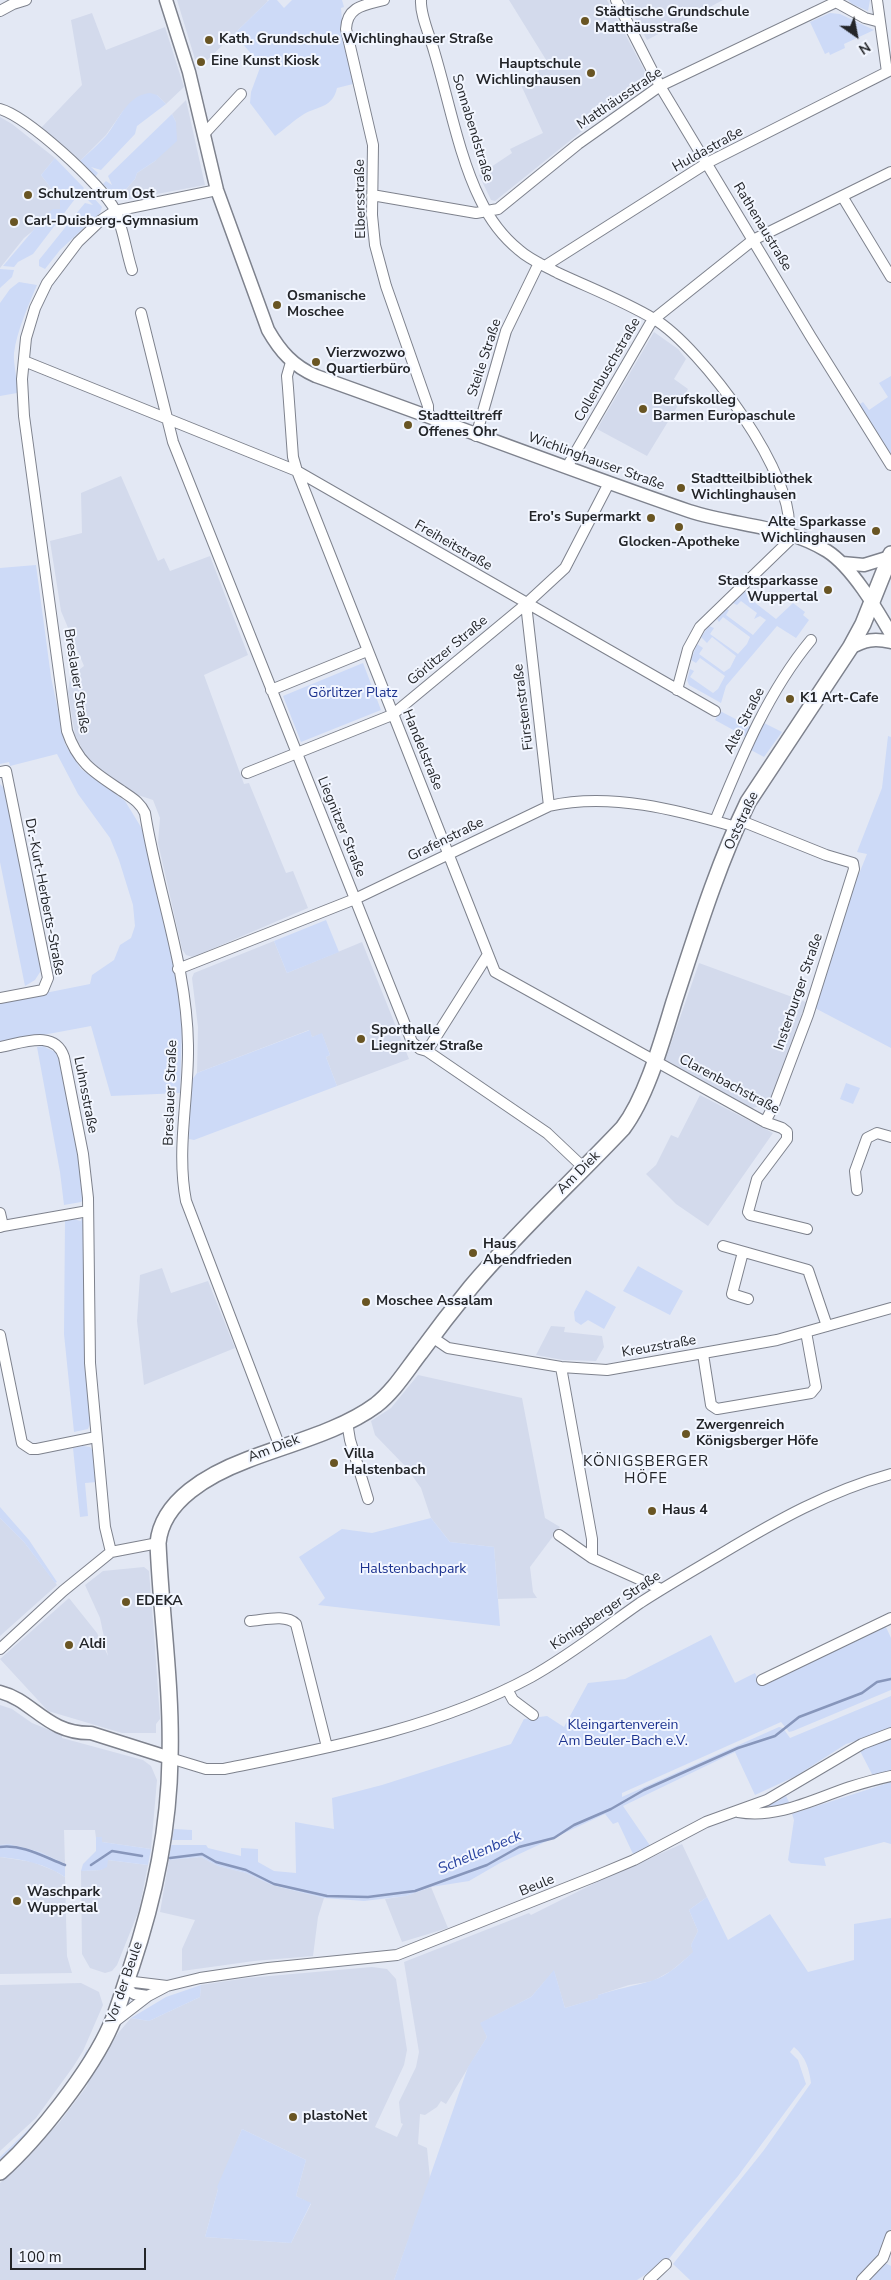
<!DOCTYPE html>
<html>
<head>
<meta charset="utf-8">
<style>
  body { margin:0 }
  #map { position:relative; width:891px; height:2280px; overflow:hidden; background:#e3e8f4; font-family:"Nunito Sans",sans-serif }
  canvas { display:block }
  .north { position:absolute; left:831px; top:10px; width:50px; height:50px; -webkit-text-stroke:4px #f2f6ff; paint-order:stroke; rotate:147deg; font-size:14px; font-weight:700; line-height:20px; text-align:center; color:#232529 }
  .north::after { content:''; display:block; margin:auto; width:18px; height:22px; background:#232529; clip-path:polygon(50% 0,100% 100%,50% 72%,0 100%) }
  .scale { position:absolute; left:10px; top:2248px; width:136px; height:22px; box-sizing:border-box; border:2px solid #232529; border-top:0; padding-left:6px; font-size:15px; line-height:18px; white-space:nowrap; color:#232529; -webkit-text-stroke:4px #f2f6ff; paint-order:stroke }
</style>
</head>
<body>
<div id="map">
<canvas width="891" height="2280"></canvas>
<div class="north">N</div>
<div class="scale">100 m</div>
</div>
<script>
const context = document.querySelector('canvas').getContext('2d');
context.lineJoin = 'round';
function fill(path, color) { context.fillStyle = color; context.fill(path, 'evenodd'); }
function strokePath(path, color, width, dash) { context.strokeStyle = color; context.lineWidth = width; context.lineCap = dash ? 'butt' : 'round'; context.setLineDash(dash || []); context.stroke(path); }
function label(font, color, halo, rows, align = 'center') {
  context.font = font + ' "Nunito Sans",sans-serif'; context.lineWidth = 4; context.setLineDash([]); context.textBaseline = 'middle'; context.strokeStyle = halo; context.fillStyle = color; for (const [text, x, y, turn = 0] of rows) {
    context.save(); context.translate(x, y); context.rotate((+turn || 0) * Math.PI / 180); context.textAlign = isNaN(turn) ? turn : align; if (halo) context.strokeText(text, 0, 0); context.fillText(text, 0, 0); context.restore();
  }
}
fill(new Path2D(`
  M177 0H267L268 1 198 69Z
  M509 0H607L651 83 587 127 495 201 491 200 479 175 512 153 510 149 543 133 521 85 548 63Z
  M625 0H723L647 40Z
  M92 13 106 50 165 27 184 87 166 104 157 95 123 111 106 135 80 161 41 128 82 85 71 20Z
  M186 100 205 185 125 200 120 196 135 179 137 173 155 161 176 122 172 114Z
  M0 117 12 124 55 158 41 175 60 200V209L24 238 0 268Z
  M654 332 678 349 686 359 674 379 688 389 647 456 597 429Z
  M121 476 158 561 164 558 170 571 210 556 248 655 204 675 244 784 249 783 286 873 293 871 308 908 193 957 186 955 182 949 158 843 160 818 153 800 138 795 101 771 85 755 75 735 68 692 70 677 84 666 61 611 50 541 82 533 81 493Z
  M274 941 287 973 362 942 409 1059 337 1086 326 1057 330 1055 322 1034 312 1037 309 1030 197 1073 198 1027 192 978 194 973Z
  M699 963 806 1002 770 1104 752 1108 665 1061Z
  M700 1095 773 1133 708 1226 676 1204 646 1174 656 1165 671 1135 678 1138Z
  M162 1268 171 1293 208 1281 235 1348 144 1385 137 1321 140 1275Z
  M551 1326 565 1327 564 1332 602 1336 604 1347 596 1361 563 1360 536 1355Z
  M418 1375 522 1398 545 1518 560 1527 530 1567 533 1592 537 1598 498 1599 494 1547 450 1542 431 1518 421 1488 406 1467 375 1435 371 1421 391 1408Z
  M0 1518 24 1542 57 1585 0 1636Z
  M144 1567 149 1571 155 1647 160 1719 156 1724V1733H122L48 1711 0 1659 69 1598 97 1633 108 1656 100 1618 85 1585 103 1571Z
  M0 1705 12 1709 32 1723 62 1735V1738L143 1760 151 1766 157 1780 151 1849 102 1842 96 1838 95 1830H64L65 1864 40 1852 9 1844 0 1845Z
  M682 1844 707 1897 689 1910 698 1931 691 1945 694 1952 671 1971 653 1981 629 1985 598 1995 599 1998 565 2008 554 1971 531 1997 481 2023 487 2037 446 2104 441 2101 437 2107 425 2115 420 2114 418 2144 427 2148 430 2179 394 2280H0V2183L59 2123 87 2086 90 2076 119 2032 131 2018 149 2021 200 1997 201 1985 247 1978 372 1967 387 1969 396 1979 407 2050 404 2065 375 2127 397 2137 403 2124 401 2123 399 2102 416 2067 419 2052 404 1962 529 1913 531 1915 603 1879ZM242 2129 306 2160 296 2196 311 2204 291 2243 205 2237 218 2189Z
  M0 1857 33 1862 55 1871 65 1877 67 1956 72 1973 0 1974Z
  M201 1857 218 1866 246 1873 272 1885 324 1898 318 1917 313 1956 254 1961 182 1971V1949L195 1920 160 1912 169 1860Z
  M108 1860 148 1865 139 1910 117 1965 112 1971 105 1973 90 1968 82 1954 81 1871 101 1870Z
  M431 1887 448 1928 402 1942 385 1899 406 1896Z
  M81 1983 99 1992 103 2005 83 2051 73 2067 36 2118 0 2151V1985Z`), '#d3daec');
fill(new Path2D(`
  M269 0H277L284 8 292 0H342L344 7 341 8 344 42 353 84 337 88C333 107 319 106 304 114 294 120 285 129 275 136L250 103 251 92 261 65 234 34Z
  M848 0H870L868 11 852 4Z
  M830 13 840 14 874 30 844 44 845 48 830 55 829 52 825 54 810 22Z
  M150 93 157 95 166 104 137 126 135 134 101 170 91 167 98 173 95 177 80 161C88 153 98 145 106 136 119 120 127 95 150 93Z
  M172 114 176 122 177 141 155 161 137 173 135 179 120 196 114 190 111 192 103 184 106 181 112 185 108 176Z
  M55 158 84 188 81 192 74 188 78 195 33 254 18 262 14 267 3 266 47 214 53 209H60V200L41 175Z
  M92 196 102 207 100 213 60 250 45 269 39 266V260L80 209 85 203 93 205 88 200Z
  M0 269 14 270 12 277 0 288Z
  M19 282 37 285C28 306 17 331 14 353 13 364 18 380 17 393L0 396V303L10 289Z
  M891 376V459L857 406 863 402 869 410 888 397 879 383Z
  M36 565 51 677 65 744 81 769 125 801 144 832 177 982 182 1029 180 1093 111 1096 91 1026 0 1043V1002L90 984 92 975 114 960 120 945 131 938 135 926 133 905 119 860 110 838 78 794 57 754 10 766 9 762 0 764V568Z
  M747 589 752 593 749 598 776 619 793 603 805 612 803 615 809 620 796 638 777 626 726 686 721 703 689 685 687 680 690 669 694 671 690 677 713 693 718 689 725 676 700 658 696 663 691 660 697 644 703 648 699 654 724 672 730 668 736 656 712 637 707 643 701 637 709 626 714 628 710 634 738 654 747 644 750 637 723 617 719 622 717 619 727 609 729 610 726 615 753 635 766 620 760 616 754 619 757 613 741 601 737 605 733 603Z
  M363 663 381 710 301 742 283 696Z
  M720 711 751 727 746 737 715 720Z
  M762 722 782 732 764 757 749 749Z
  M888 736 891 737V1048L813 1007 856 873 859 874 867 854 857 852 882 788Z
  M0 784 8 792 42 969 35 980 25 986 0 862Z
  M326 920 339 952 287 973 274 941Z
  M310 1030 312 1037 322 1033 330 1055 326 1057 337 1086 194 1140 189 1139 191 1088 192 1080 197 1073Z
  M43 1046 53 1051V1049L60 1058 78 1154 83 1200 81 1202 64 1205 60 1172 37 1047Z
  M846 1083 860 1088 853 1104 840 1099Z
  M81 1218 85 1223 88 1402 90 1424 88 1429 74 1432 64 1334 65 1221 73 1219 81 1221Z
  M638 1266 683 1291 670 1315 623 1291Z
  M586 1290 616 1307 604 1329 588 1320 581 1325 575 1321 574 1312Z
  M83 1446 90 1447 94 1452 97 1482 85 1483 88 1516 80 1517 73 1448Z
  M0 1507 29 1540 57 1582 55 1583 24 1542 0 1518Z
  M431 1518 450 1542 494 1547 500 1626 318 1605 325 1598 299 1557 342 1529 372 1533Z
  M886 1627 891 1638V1690L793 1731 789 1732 781 1722 622 1793V1797L779 1727 783 1728 790 1738 891 1696V1729L846 1744 796 1776 755 1795 735 1752 623 1806 651 1847 634 1856 618 1822 613 1824 605 1814 500 1863 469 1881 431 1887 406 1896 364 1901 324 1898 272 1885 246 1873 218 1866 201 1857 169 1860 171 1845H206L208 1848 241 1856V1848L258 1849V1862L274 1871 296 1873 295 1822 334 1829 332 1798 382 1785 511 1744 524 1719 547 1716 564 1727 588 1683 625 1679 711 1635 735 1683 755 1673 761 1685Z
  M891 1736V1775L874 1778 859 1749Z
  M891 1782V1844L884 1842 824 1858 826 1866 791 1863 788 1860 794 1820 792 1814Z
  M786 1796 791 1806 743 1813 778 1801Z
  M174 1829 192 1830V1840H172Z
  M96 1837H102V1842L151 1849 148 1865 108 1860 107 1867 101 1870 81 1871 83 1864 96 1851Z
  M9 1844 40 1852 65 1864V1877C46 1864 23 1859 0 1857V1845Z
  M707 1897 728 1940 770 1914 808 1972 854 1960V1924L891 1918V2229L880 2258 858 2280H690L673 2264 764 2150 811 2083C809 2069 806 2057 794 2047L790 2052 798 2060 806 2084 738 2176 684 2240 668 2260 637 2280H394L468 2067 487 2037 480 2023 531 1997 554 1970 565 2008 598 1998V1995C616 1989 634 1986 651 1981 668 1976 681 1963 693 1952L691 1945 698 1931 689 1910Z
  M201 1985 200 1997 149 2021 131 2018 166 1997Z
  M87 2049 86 2057 45 2116 0 2165V2157C33 2126 69 2091 87 2049Z
  M242 2129 306 2160 296 2196 311 2203 291 2243 205 2237 218 2189 217 2187Z
  M883 2262 891 2266V2280H865Z`), '#cddaf7');
strokePath(new Path2D(`
  M0 1847C23 1844 44 1857 65 1865
  M170 1858 202 1854 216 1862 246 1870 274 1884 327 1896 368 1897 415 1891 487 1865 519 1847 554 1838 574 1825 611 1809 644 1790 738 1748 775 1736 799 1717 862 1693 877 1682 891 1679
  M91 1865 112 1851 142 1856`), '#8796bb', 2.5);
const minor = new Path2D(`
  M384 0C365 5 347 6 346 29L373 145 372 215 375 245 386 286 428 406V417
  M421 0C420 15 430 36 434 51 448 97 459 157 480 199 489 218 503 237 519 250 530 260 545 266 558 273 590 288 624 301 654 319 700 346 800 479 788 534
  M616 0 660 86 811 337 891 465
  M837 0 836 2 865 18 880 22
  M877 0 887 72
  M0 11 13 4 26 0
  M0 109C27 116 102 185 115 210 123 228 126 251 132 270
  M204 134 241 94
  M217 190 115 211 100 221 78 242 47 283 35 308 26 338 22 379 24 416 67 731C78 764 95 773 122 791 132 798 140 802 145 813 157 890 187 966 188 1045 189 1097 176 1149 186 1201L280 1447
  M372 195 476 213 498 209 578 144 660 86 836 2
  M842 196 891 277
  M545 266 707 163 891 70
  M141 313 173 442 412 1042 420 1049 427 1051 547 1133 584 1168
  M24 361 297 471 715 711
  M291 362 287 376 288 388 293 457 297 471 495 972 765 1122 782 1128 787 1132V1139L757 1179 748 1212 750 1215 807 1229
  M476 436 506 331 539 263
  M567 467 650 324 654 319 753 240 891 172
  M526 604 549 806
  M271 690 367 651
  M677 690 688 649 700 627 794 536
  M0 772 6 771 48 978 43 990 0 998
  M247 773 392 715 526 604 565 568 609 483
  M739 820 826 855 853 863 854 869 808 1015 774 1105 765 1122
  M715 821C741 758 767 693 811 640
  M178 969 355 899 549 806C610 792 678 810 736 827
  M0 1047C22 1043 55 1029 64 1057L83 1154 88 1198 90 1363 105 1527 111 1552 158 1543
  M427 1051 487 956
  M857 1190 855 1171 867 1138 877 1133 891 1137
  M0 1213 3 1226 0 1227
  M3 1226 88 1211
  M723 1246 808 1270 827 1326
  M743 1252 732 1294 748 1299
  M0 1335 22 1443 31 1449H37L96 1437
  M432 1337 448 1348 561 1367 607 1370 777 1340 891 1308
  M703 1354 711 1405 717 1409 811 1393 816 1387 806 1332
  M561 1367 592 1539V1558
  M347 1422 350 1440 368 1499
  M559 1535 592 1558 661 1589
  M250 1621C264 1620 286 1614 296 1624L327 1747
  M0 1649 63 1591 111 1552
  M762 1680 891 1618
  M507 1689 513 1700 533 1715
  M170 1758 206 1769H224C328 1748 437 1728 531 1677 569 1656 604 1628 640 1603 666 1586 694 1570 721 1554 776 1521 829 1491 891 1474
  M738 1812C778 1819 814 1799 850 1787 863 1783 877 1779 891 1776
  M167 1986 134 1982 124 1987 134 1994 148 1996 167 1986 200 1978 268 1968 397 1955 596 1876 634 1860 706 1822 767 1800 862 1744 891 1733
  M113 2023 148 1996
  M649 2280 666 2264
  M862 2280 883 2258 891 2236`);
const tertiary = new Path2D(`
  M166 0 189 72 217 190 268 330C280 351 293 366 316 376 441 420 564 468 689 511 735 526 785 525 827 551 852 567 876 608 891 634
  M842 563 864 565 890 557
  M850 648C865 640 874 638 891 642
  M0 1692C33 1700 47 1734 91 1733L170 1758`);
const secondary = new Path2D(`
  M0 2172C37 2139 91 2071 111 2025 119 2007 124 1987 131 1968 154 1900 169 1831 170 1758 172 1686 161 1615 158 1543 162 1500 210 1474 247 1460 288 1444 341 1431 376 1405 394 1391 406 1371 420 1353 436 1331 453 1309 471 1287 518 1231 573 1181 623 1128 647 1096 662 1041 674 1002 696 935 717 866 748 802L850 648 863 624 891 554`);
strokePath(minor, '#7e828d', 12);
strokePath(tertiary, '#7e828d', 15);
strokePath(secondary, '#7e828d', 18);
strokePath(minor, '#fff', 10);
strokePath(tertiary, '#fff', 12);
strokePath(secondary, '#fff', 15);
for (const [x, y, r, color] of [
  [585,21,5,"#695523"],
  [209,40,5,"#695523"],
  [201,62,5,"#695523"],
  [591,73,5,"#695523"],
  [28,195,5,"#695523"],
  [14,222,5,"#695523"],
  [277,305,5,"#695523"],
  [316,362,5,"#695523"],
  [643,409,5,"#695523"],
  [408,425,5,"#695523"],
  [681,488,5,"#695523"],
  [651,518,5,"#695523"],
  [679,527,5,"#695523"],
  [876,531,5,"#695523"],
  [828,590,5,"#695523"],
  [790,699,5,"#695523"],
  [361,1039,5,"#695523"],
  [473,1253,5,"#695523"],
  [366,1302,5,"#695523"],
  [686,1434,5,"#695523"],
  [334,1463,5,"#695523"],
  [652,1511,5,"#695523"],
  [126,1602,5,"#695523"],
  [69,1645,5,"#695523"],
  [17,1901,5,"#695523"],
  [293,2117,5,"#695523"]
]) { const dot = new Path2D(); dot.arc(x, y, r, 0, 2 * Math.PI); context.fillStyle = color; context.fill(dot); strokePath(dot, '#f2f6ff', 2); }
label('bold 14px', '#232529', '#f2f6ff', [
  ["Städtische Grundschule",595,13],
  ["Matthäusstraße",595,29],
  ["Kath. Grundschule Wichlinghauser Straße",219,40],
  ["Eine Kunst Kiosk",211,62],
  ["Hauptschule",581,65,"right"],
  ["Wichlinghausen",581,81,"right"],
  ["Schulzentrum Ost",38,195],
  ["Carl-Duisberg-Gymnasium",24,222],
  ["Osmanische",287,297],
  ["Moschee",287,313],
  ["Vierzwozwo",326,354],
  ["Quartierbüro",326,370],
  ["Berufskolleg",653,401],
  ["Barmen Europaschule",653,417],
  ["Stadtteiltreff",418,417],
  ["Offenes Ohr",418,433],
  ["Stadtteilbibliothek",691,480],
  ["Wichlinghausen",691,496],
  ["Ero's Supermarkt",641,518,"right"],
  ["Alte Sparkasse",866,523,"right"],
  ["Wichlinghausen",866,539,"right"],
  ["Glocken-Apotheke",679,543,"center"],
  ["Stadtsparkasse",818,582,"right"],
  ["Wuppertal",818,598,"right"],
  ["K1 Art-Cafe",800,699],
  ["Sporthalle",371,1031],
  ["Liegnitzer Straße",371,1047],
  ["Haus",483,1245],
  ["Abendfrieden",483,1261],
  ["Moschee Assalam",376,1302],
  ["Zwergenreich",696,1426],
  ["Königsberger Höfe",696,1442],
  ["Villa",344,1455],
  ["Halstenbach",344,1471],
  ["Haus 4",662,1511],
  ["EDEKA",136,1602],
  ["Aldi",79,1645],
  ["Waschpark",27,1893],
  ["Wuppertal",27,1909],
  ["plastoNet",303,2117]
], 'left');
label('14px', '#232529', '#f2f6ff', [
  ["Matthäusstraße",620,99,-34],
  ["Sonnabendstraße",472,128,73],
  ["Huldastraße",708,150,-29],
  ["Elbersstraße",361,199,-91],
  ["Rathenaustraße",762,227,59],
  ["Steile Straße",485,358,-72],
  ["Collenbuschstraße",608,370,-60],
  ["Wichlinghauser Straße",596,462,20],
  ["Freiheitstraße",453,546,30],
  ["Görlitzer Straße",448,651,-40],
  ["Breslauer Straße",76,681,81],
  ["Fürstenstraße",524,707,-97],
  ["Alte Straße",745,721,-63],
  ["Handelstraße",422,750,68],
  ["Oststraße",742,821,-65],
  ["Liegnitzer Straße",341,827,68],
  ["Grafenstraße",446,840,-26],
  ["Dr.-Kurt-Herberts-Straße",44,897,79],
  ["Insterburger Straße",799,992,-71],
  ["Clarenbachstraße",729,1085,28],
  ["Breslauer Straße",171,1093,-88],
  ["Luhnsstraße",85,1095,79],
  ["Am Diek",579,1173,-45],
  ["Kreuzstraße",659,1347,-10],
  ["Am Diek",274,1449,-21],
  ["Königsberger Straße",606,1611,-34],
  ["Beule",537,1886,-22],
  ["Vor der Beule",125,1983,-71]
]);
label('14px', '#1b328f', '#f2f6ff', [
  ["Görlitzer Platz",353,694],
  ["Halstenbachpark",413,1570],
  ["Kleingartenverein",623,1726],
  ["Am Beuler-Bach e.V.",623,1742]
]);
context.letterSpacing = '1px';
label('15px', '#232529', '#f2f6ff', [
  ["KÖNIGSBERGER",646,1462],
  ["HÖFE",646,1479]
]);
context.letterSpacing = '0px';
label('italic 15px', '#27419f', '#f2f6ff', [
  ["Schellenbeck",480,1853,-23]
]);
</script>
</body>
</html>
